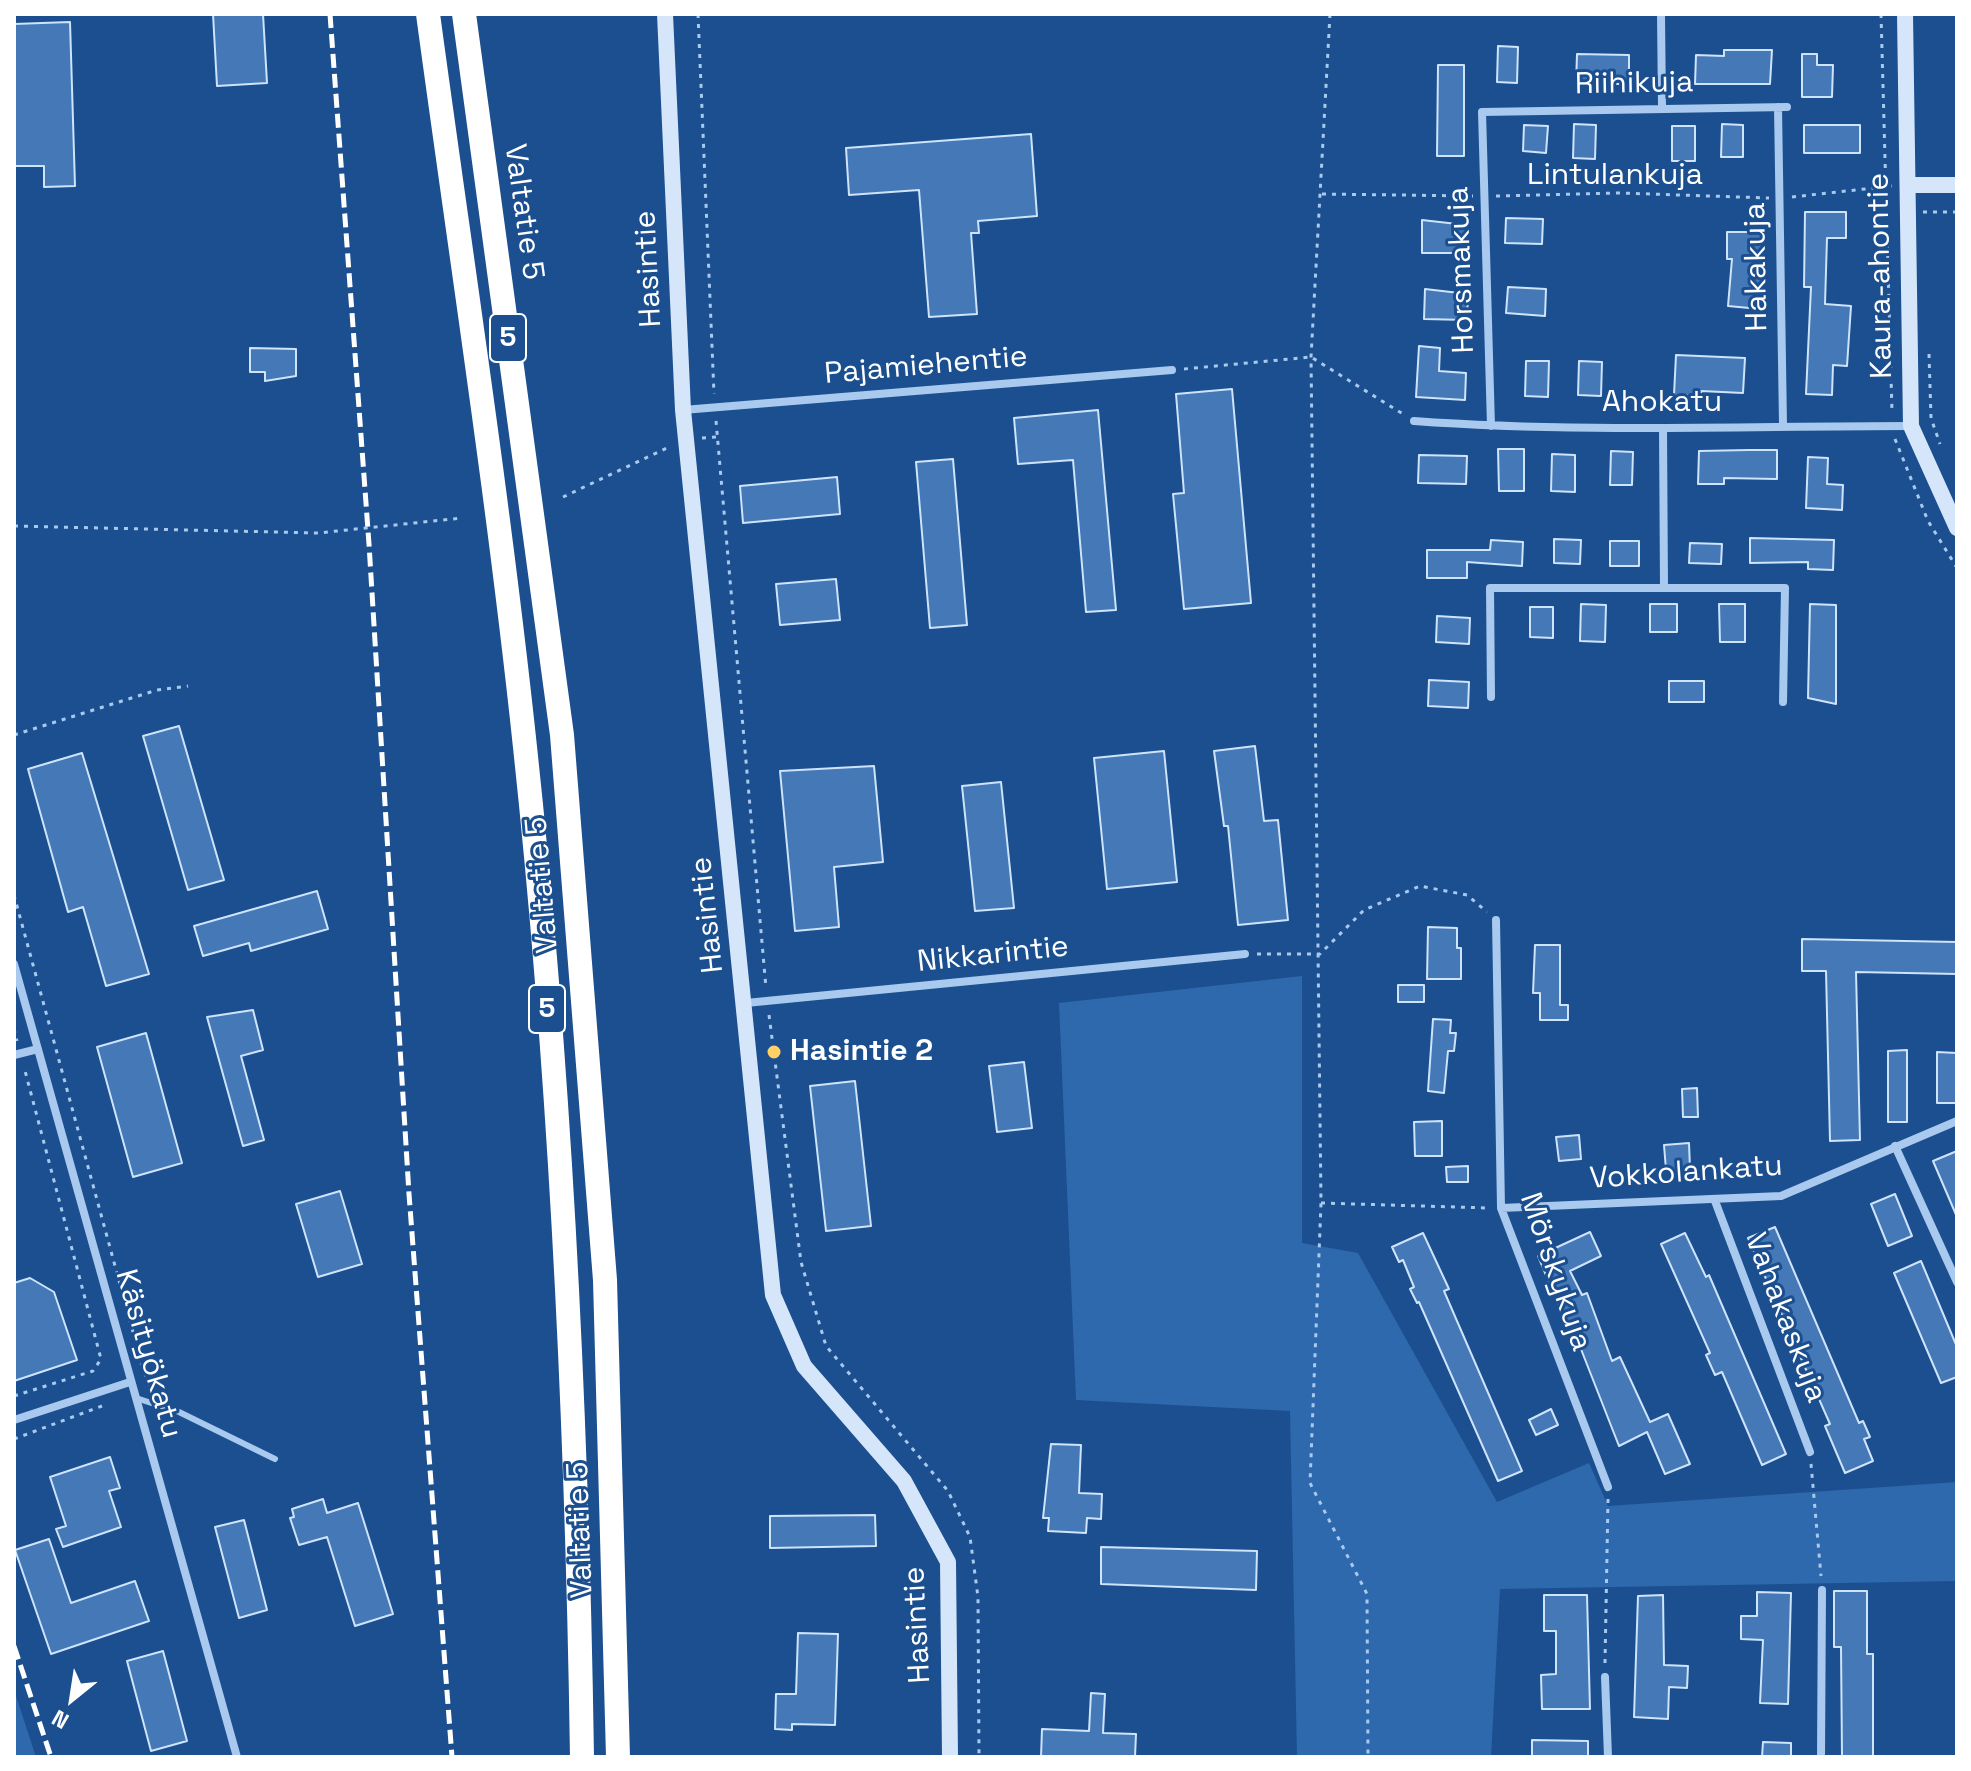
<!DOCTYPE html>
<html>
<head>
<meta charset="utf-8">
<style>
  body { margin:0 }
  #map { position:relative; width:1971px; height:1771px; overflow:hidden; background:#1b4f8f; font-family:"Space Grotesk",sans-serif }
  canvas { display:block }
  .frame { position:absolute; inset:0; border:16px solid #fff; pointer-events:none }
  .north { position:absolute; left:32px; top:1659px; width:80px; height:80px; -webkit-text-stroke:6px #1b4f8f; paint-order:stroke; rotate:210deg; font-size:22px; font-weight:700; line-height:32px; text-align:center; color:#fff }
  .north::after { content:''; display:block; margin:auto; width:28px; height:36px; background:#fff; clip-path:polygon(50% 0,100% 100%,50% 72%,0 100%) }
</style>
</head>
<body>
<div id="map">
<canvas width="1971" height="1771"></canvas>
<div class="frame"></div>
<div class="north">N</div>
</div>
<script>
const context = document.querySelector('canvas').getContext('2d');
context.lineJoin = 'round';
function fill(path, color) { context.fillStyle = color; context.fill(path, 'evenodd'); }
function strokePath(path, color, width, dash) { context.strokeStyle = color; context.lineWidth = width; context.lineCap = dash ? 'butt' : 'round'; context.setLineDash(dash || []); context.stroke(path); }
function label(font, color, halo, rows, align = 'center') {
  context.font = font + ' "Space Grotesk",sans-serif'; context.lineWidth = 6; context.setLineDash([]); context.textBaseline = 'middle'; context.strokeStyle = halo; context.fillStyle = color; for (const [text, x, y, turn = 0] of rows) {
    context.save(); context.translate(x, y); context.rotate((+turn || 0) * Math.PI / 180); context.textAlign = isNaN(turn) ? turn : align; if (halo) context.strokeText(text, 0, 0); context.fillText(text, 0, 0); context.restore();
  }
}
fill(new Path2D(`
  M1302 976V1243L1358 1253 1497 1502 1589 1463 1608 1506 1957 1482V1581L1500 1589 1491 1757H1297L1290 1411 1076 1400 1059 1003Z
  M14 1690 36 1757H14Z`), '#2e69ad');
const building = new Path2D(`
  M213 14H263L267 83 217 86Z
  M70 22 75 186 44 187V166H14V24Z
  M1498 46 1518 47 1517 83 1497 82Z
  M1724 50H1772L1770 84H1695L1696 55 1724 56Z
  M1577 54 1629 55V84H1576Z
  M1802 54H1817V65H1833L1832 97H1802Z
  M1438 65H1464V156H1437Z
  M1574 124 1596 125 1595 159 1573 158Z
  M1722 124 1743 125V157H1721Z
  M1524 125 1548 126 1546 153 1523 151Z
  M1804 125H1860V153H1804Z
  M1672 126H1695V161H1672Z
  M1031 134 1037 216 978 221 979 233H971L977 314 929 317 919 190 849 195 846 148Z
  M1805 212H1846V238H1827L1825 304 1851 306 1847 366 1833 365 1832 395 1806 394 1811 287H1804Z
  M1506 218 1543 219 1542 244 1505 243Z
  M1422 220 1466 225V253H1422Z
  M1727 232H1764L1760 309 1728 306 1732 259H1727Z
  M1508 287 1546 289 1545 316 1506 313Z
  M1425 289 1468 294 1467 320 1424 319Z
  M1419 346 1440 348 1439 371 1466 373 1465 400 1416 397Z
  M250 348 296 349V376L265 381V372H250Z
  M1676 355 1745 358 1743 393 1701 391V396L1674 395Z
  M1526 361H1549L1548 397 1525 396Z
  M1579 361 1602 362 1601 396 1578 395Z
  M1232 389 1251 603 1184 609 1173 494 1184 493 1176 394Z
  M1098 410 1116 610 1086 612 1073 460 1018 464 1014 418Z
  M1498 449H1524V491H1499Z
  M1749 450H1777V479L1724 478V484H1698L1699 451Z
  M1611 451 1633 452 1632 485H1610Z
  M1552 454 1575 455V492L1551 491Z
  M1419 455 1467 456 1466 484 1418 483Z
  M1808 457 1828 458 1827 484 1843 485 1842 510 1806 508Z
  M953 459 967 625 930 628 916 462Z
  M837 477 840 514 743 523 740 486Z
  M1750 538 1834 540 1833 570 1808 569V562L1750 563Z
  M1554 539 1581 540 1580 564 1554 563Z
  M1491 540 1523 542 1522 566 1467 562V578H1427V550H1490Z
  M1610 541H1639V566H1610Z
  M1690 543 1722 544 1721 564 1689 563Z
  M836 579 840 620 780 625 776 584Z
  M1581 604 1606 605 1605 642 1580 641Z
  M1650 604H1677V632H1650Z
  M1719 604H1745V642H1720Z
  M1810 604 1836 605V704L1808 698Z
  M1530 607H1553V638L1530 637Z
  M1437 616 1470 618 1469 644 1436 642Z
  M1429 680 1469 682 1468 708 1428 706Z
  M1669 681H1704V702H1669Z
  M179 726 224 880 188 890 143 736Z
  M1255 746 1264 821 1278 820 1288 920 1238 925 1228 826H1224L1214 751Z
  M1164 751 1177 882 1107 889 1094 758Z
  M82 753 149 974 106 986 83 907 68 912 28 769Z
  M874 766 883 862 834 867 839 927 795 931 780 771Z
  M1001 782 1014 908 975 911 962 786Z
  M317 891 328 929 251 951 249 943 203 956 194 926Z
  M1428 927 1457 928V948H1461V979H1427Z
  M1802 939 1957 942V974L1856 972 1860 1140 1830 1141 1826 971H1802Z
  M1535 945H1560V1005H1568V1020H1540V993H1533Z
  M1398 985H1424V1002H1398Z
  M253 1010 263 1050 241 1056 264 1140 243 1146 207 1017Z
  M1433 1019 1451 1020 1450 1033H1456L1454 1051H1448L1444 1093 1428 1091Z
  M146 1033 182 1163 133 1177 97 1047Z
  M1907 1050V1122H1888V1051Z
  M1937 1052 1957 1053 1956 1103H1937Z
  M1024 1062 1032 1128 997 1132 989 1066Z
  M855 1081 871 1226 826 1231 810 1086Z
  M1697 1088 1698 1117H1683L1682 1089Z
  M1442 1121V1156H1415L1414 1122Z
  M1579 1135 1581 1159 1559 1161 1556 1137Z
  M1689 1143 1690 1169 1666 1170 1664 1145Z
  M1957 1151V1217L1933 1161Z
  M1468 1166V1182H1447L1446 1167Z
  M340 1191 362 1264 318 1277 296 1204Z
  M1895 1194 1912 1236 1888 1246 1871 1204Z
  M1775 1227 1859 1423 1863 1421 1870 1437 1864 1439 1873 1461 1845 1473 1825 1426 1830 1424 1748 1238Z
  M1590 1232 1601 1256 1570 1271 1582 1295 1587 1293 1612 1361 1620 1357 1650 1422 1668 1414 1690 1464 1665 1474 1647 1432 1619 1446 1577 1339 1573 1340 1538 1256Z
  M1423 1233 1449 1289 1444 1291 1522 1471 1498 1481 1419 1302 1417 1303 1410 1289 1414 1287 1403 1260 1399 1262 1392 1247Z
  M1685 1233 1706 1277 1709 1275 1786 1454 1762 1465 1722 1372 1715 1375 1706 1355 1710 1353 1661 1244Z
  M1921 1261 1957 1347V1377L1941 1383 1894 1273Z
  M30 1278 54 1292 77 1360 14 1381V1283Z
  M1551 1409 1558 1425 1536 1435 1529 1420Z
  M1051 1444 1081 1445 1079 1493 1102 1494 1101 1519 1087 1518 1086 1533 1048 1531 1049 1518H1043Z
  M110 1457 120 1488 109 1491 121 1527 63 1547 56 1529 66 1526 50 1477Z
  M323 1499 327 1513 358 1503 393 1614 355 1626 327 1537 299 1545 290 1518 294 1517 292 1509Z
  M875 1515 876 1546 770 1548V1516Z
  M244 1520 267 1610 239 1618 215 1527Z
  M49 1539 71 1603 135 1581 149 1621 51 1654 15 1550Z
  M1101 1547 1257 1551 1256 1590 1101 1584Z
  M1834 1591H1867V1654H1873V1757H1842L1841 1647H1834Z
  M1757 1592 1791 1593 1788 1704 1760 1703 1763 1640 1741 1639V1616H1757Z
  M1544 1595H1587L1590 1709H1542L1541 1675 1556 1674V1631H1544Z
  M1663 1595 1664 1665 1688 1666 1687 1688 1669 1687 1668 1719 1634 1717 1638 1596Z
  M798 1633 838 1634 835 1725 792 1724V1730L775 1729 776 1694H796Z
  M163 1651 187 1741 151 1751 127 1661Z
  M1091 1693 1105 1694 1103 1733 1136 1734 1135 1757H1041L1042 1729 1089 1731Z
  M1532 1740 1588 1741V1757H1532Z
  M1763 1742 1791 1743V1757H1762Z`);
fill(building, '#4478b7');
strokePath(building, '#cfe3fa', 2);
strokePath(new Path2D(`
  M698 14 714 394
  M1330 14 1311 357 1321 1203 1310 1483 1367 1594 1368 1757
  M1881 14 1892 412
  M1322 194 1473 196
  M1496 196 1620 193 1769 198
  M1792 197 1892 186
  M1923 212H1957
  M1929 354 1931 418 1940 444
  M1184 369 1311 357 1403 414
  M716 421 766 988
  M702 438 717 437
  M1895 439 1928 521 1957 568
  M563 497 669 447
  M14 526 318 533 462 518
  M14 735 157 690 188 686
  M14 895 133 1332
  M1257 954H1320L1364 910 1420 886 1467 895 1487 912
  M769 1015 801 1262 826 1346 948 1491 970 1537 978 1597 979 1757
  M14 1029 17 1041
  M1321 1203 1489 1208
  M141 1363 151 1390
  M14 1396 93 1371 101 1359 24 1067
  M14 1439 102 1406
  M1811 1464 1821 1576
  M1605 1663 1608 1499`), '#a9c9ee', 3, [4, 6]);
strokePath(new Path2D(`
  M136 1398 179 1412 275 1459`), '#a9c9ee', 6);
strokePath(new Path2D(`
  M1661 14 1662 107
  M1778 107 1783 425
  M683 410 1172 370
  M1414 421C1579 433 1745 426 1910 426
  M1491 426 1482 112 1787 107
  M1663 429 1664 587
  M1491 697 1490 588H1785L1783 702
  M1496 920 1501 1208 1608 1487
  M14 964 237 1757
  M746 1003 1245 954
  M14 1055 38 1049
  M1895 1146 1957 1282
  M1715 1201 1810 1452
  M1501 1208 1781 1196 1957 1121
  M14 1420 130 1382
  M1605 1677 1608 1757
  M1821 1757 1822 1590`), '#a9c9ee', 8);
strokePath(new Path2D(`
  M665 14 683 410 773 1295 804 1366 904 1481 948 1562 950 1757
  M1905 14 1911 426 1957 528
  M1908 185H1957`), '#d6e6fa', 16);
strokePath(new Path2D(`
  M428 14C461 258 499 502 525 747 561 1082 577 1420 582 1757
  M464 14 562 735 605 1280 618 1757`), '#fff', 24);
strokePath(new Path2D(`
  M330 14 369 544 409 1194 452 1757
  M14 1646 51 1757`), '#fff', 5, [14, 6]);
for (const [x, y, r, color] of [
  [774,1052,8,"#ffd166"]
]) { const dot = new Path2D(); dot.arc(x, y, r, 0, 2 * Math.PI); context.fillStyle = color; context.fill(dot); strokePath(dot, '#1b4f8f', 3); }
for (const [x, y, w] of [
  [508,338,36],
  [547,1009,36]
]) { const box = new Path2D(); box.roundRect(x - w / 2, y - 24, w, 48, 6); context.fillStyle = '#1b4f8f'; context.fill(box); strokePath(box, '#fff', 2); }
label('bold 28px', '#fff', null, [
  ["5",508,338],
  ["5",547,1009]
]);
label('30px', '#fff', '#1b4f8f', [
  ["Riihikuja",1634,84,-1],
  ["Lintulankuja",1615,176],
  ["Valtatie 5",523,212,82],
  ["Hakakuja",1757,267,-91],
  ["Hasintie",649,269,-93],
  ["Horsmakuja",1462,270,-92],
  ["Kaura-ahontie",1881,276,-91],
  ["Pajamiehentie",926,366,-5],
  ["Ahokatu",1662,403],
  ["Valtatie 5",543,885,-95],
  ["Hasintie",708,915,-96],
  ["Nikkarintie",993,955,-6],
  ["Vokkolankatu",1686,1173,-4],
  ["Mörskykuja",1555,1272,71],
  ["Vahakaskuja",1785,1318,69],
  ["Käsityökatu",148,1354,74],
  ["Valtatie 5",581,1530,-92],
  ["Hasintie",918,1625,-93]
]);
label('bold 30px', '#fff', '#1b4f8f', [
  ["Hasintie 2",790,1052]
], 'left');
</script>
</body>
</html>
